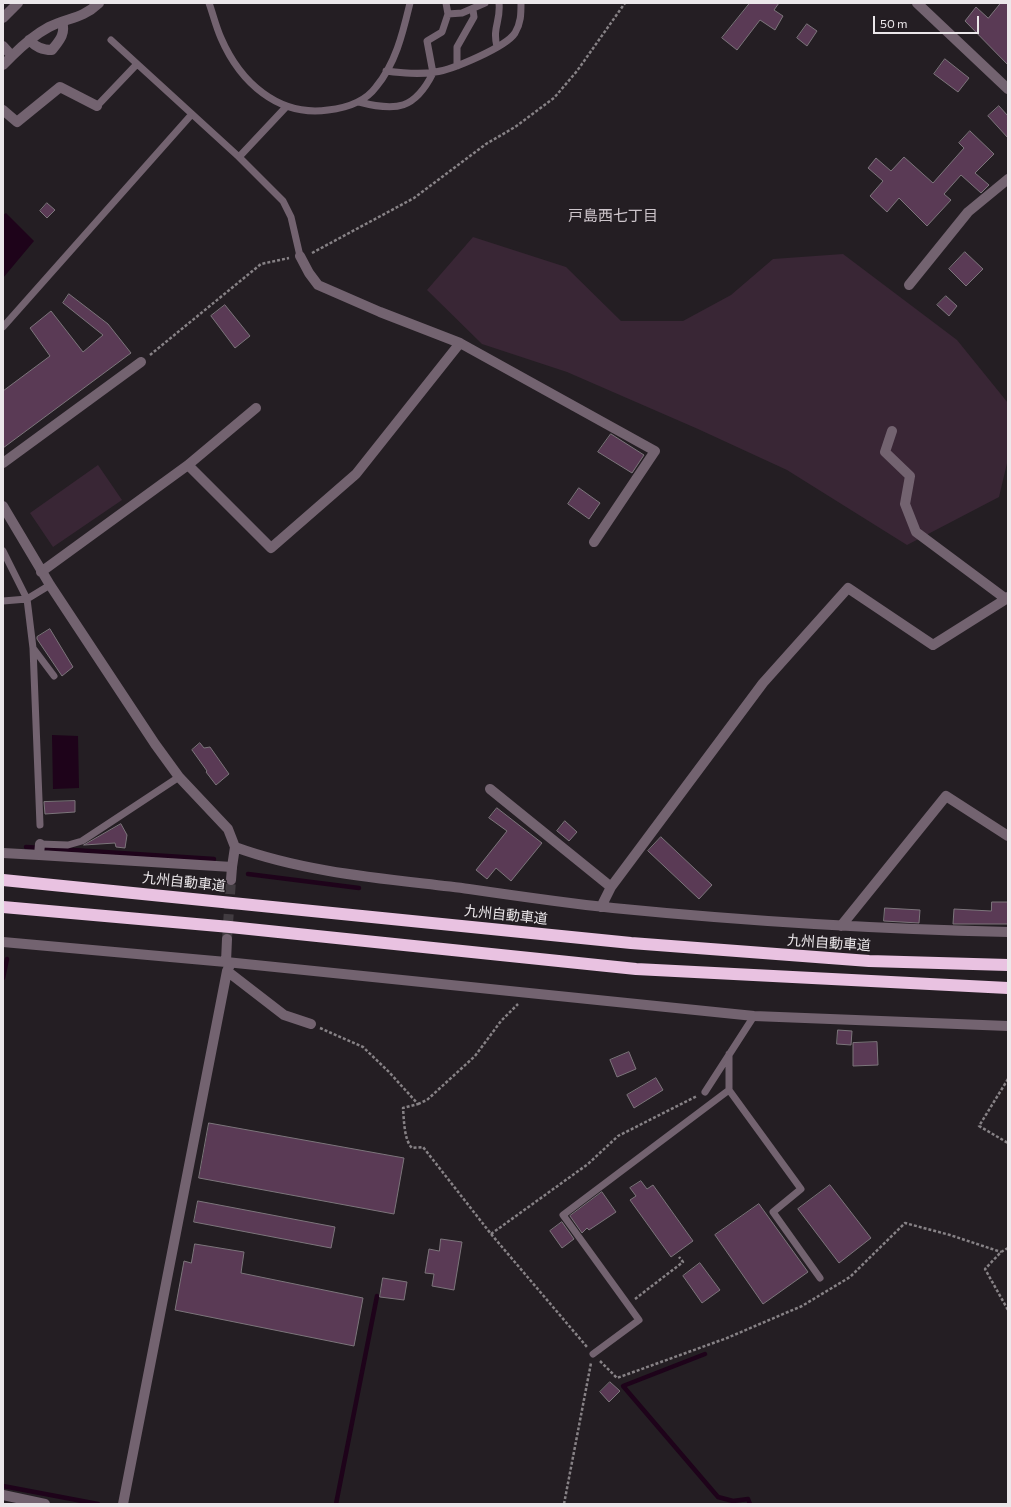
<!DOCTYPE html>
<html>
<head>
<meta charset="utf-8">
<style>
  body { margin:0 }
  #map { position:relative; width:1011px; height:1507px; overflow:hidden; background:#241e23; font-family:Commissioner,sans-serif }
  canvas { display:block }
  .frame { position:absolute; inset:0; border:4px solid #ebe7ea; pointer-events:none }
  .scale { position:absolute; left:873px; top:16px; width:106px; height:18px; box-sizing:border-box; border:2px solid #ebe7ea; border-top:0; padding-left:5px; font-size:12px; line-height:14px; white-space:nowrap; color:#ebe7ea; -webkit-text-stroke:3px #241e23; paint-order:stroke }
</style>
</head>
<body>
<div id="map">
<canvas width="1011" height="1507"></canvas>
<div class="frame"></div>
<div class="scale">50 m</div>
</div>
<script>
const context = document.querySelector('canvas').getContext('2d');
context.lineJoin = 'round';
function fill(path, color) { context.fillStyle = color; context.fill(path, 'evenodd'); }
function strokePath(path, color, width, dash) { context.strokeStyle = color; context.lineWidth = width; context.lineCap = dash ? 'butt' : 'round'; context.setLineDash(dash || []); context.stroke(path); }
function label(font, color, halo, rows, align = 'center') {
  context.font = font + ' Commissioner,"Noto Sans JP",sans-serif'; context.lineWidth = 3; context.setLineDash([]); context.textBaseline = 'middle'; context.strokeStyle = halo; context.fillStyle = color; for (const [text, x, y, turn = 0] of rows) {
    context.save(); context.translate(x, y); context.rotate((+turn || 0) * Math.PI / 180); context.textAlign = isNaN(turn) ? turn : align; if (halo) context.strokeText(text, 0, 0); context.fillText(text, 0, 0); context.restore();
  }
}
fill(new Path2D(`
  M473 237 566 267 621 321H683L731 295 773 259 843 254 957 340 1008 403V459L999 497 907 545 787 470 698 429 567 372 482 344 427 290Z
  M98 465 122 500 53 547 30 513Z`), '#392635');
fill(new Path2D(`
  M6 213 34 241 3 278V215Z
  M52 735 78 736 79 788 53 789Z`), '#1e031a');
strokePath(new Path2D(`
  M26 847 214 859
  M248 874 359 888
  M3 978 7 959
  M705 1354 623 1386 718 1497 733 1501 748 1499 750 1504
  M3 1486 98 1504
  M336 1504 377 1296`), '#1e031a', 4.5);
const building = new Path2D(`
  M750 3H779L774 10 783 16 775 30 760 20 737 50 722 38Z
  M1001 3H1008V65L965 21 976 7 988 18Z
  M807 24 817 31 807 46 797 38Z
  M945 59 969 78 958 92 934 74Z
  M999 106 1008 116V138L988 116Z
  M970 131 994 154 975 173 989 185 981 193 961 175 944 194 951 200 927 226 899 198 887 212 870 196 883 181 868 168 876 158 891 171 904 157 933 183 964 148 959 143Z
  M47 203 55 210 47 218 40 211Z
  M965 252 983 269 966 286 949 269Z
  M69 294 108 324 131 353 3 448V391L50 356 30 328 51 311 83 352 103 335 63 303Z
  M946 296 957 306 949 316 937 305Z
  M225 305 250 336 235 348 211 316Z
  M611 434 644 455 632 473 598 452Z
  M579 488 600 503 589 519 568 504Z
  M50 629 73 667 62 676 37 639V637Z
  M200 743 204 748 210 747 229 774 216 785 206 772 207 771 192 750Z
  M75 801V812L45 814 44 802Z
  M497 808 542 843 511 881 496 868 487 879 476 870 507 831 489 818Z
  M565 821 577 832 569 841 557 831Z
  M121 824 127 835 125 848 116 847 115 843 84 845Z
  M661 837 712 885 699 899 648 851Z
  M992 902H1008V924H953L954 909 991 911Z
  M885 908 920 910 919 923 884 921Z
  M838 1030 852 1031 851 1045 837 1044Z
  M877 1042 878 1065 853 1066V1043Z
  M629 1052 636 1069 617 1077 610 1060Z
  M656 1078 663 1090 634 1108 627 1095Z
  M209 1123 404 1158 394 1214 199 1178Z
  M641 1181 647 1189 653 1185 693 1241 671 1257 630 1200 636 1196 630 1188Z
  M830 1185 871 1238 839 1263 798 1209Z
  M602 1192 616 1212 589 1230 587 1228 582 1233 570 1216Z
  M198 1201 335 1227 331 1248 194 1222Z
  M759 1204 808 1272 763 1304 715 1235Z
  M562 1222 574 1239 562 1248 550 1231Z
  M441 1239 462 1242 454 1290 432 1286 434 1274 425 1273 429 1249 439 1251Z
  M195 1244 244 1252 241 1273 363 1298 354 1346 175 1310 184 1261 191 1263Z
  M700 1263 720 1290 702 1303 683 1276Z
  M383 1278 407 1282 404 1300 380 1297Z
  M610 1382 620 1391 609 1402 600 1392Z`);
fill(building, '#5a3a55');
strokePath(building, '#7c757b', 1);
strokePath(new Path2D(`
  M227 939 231 880`), '#423c41', 10, [10, 5]);
strokePath(new Path2D(`
  M312 253 414 198 486 144 515 127 554 98 577 71 625 3
  M150 355 261 264 289 258
  M320 1028 363 1047 389 1072 418 1104 403 1108C404 1120 404 1140 412 1148L423 1147 491 1234 587 1347
  M1008 1079 979 1126 1008 1143
  M418 1104 427 1100 475 1056 501 1021 518 1004
  M491 1234 588 1164 618 1136 697 1096
  M1008 1248 1001 1252 985 1269 1008 1310
  M635 1299 683 1262 679 1257
  M600 1361 617 1378 727 1338 802 1306 850 1277 905 1223 950 1235 1001 1252
  M564 1504 591 1363`), '#878286', 2.5, [3, 2]);
strokePath(new Path2D(`
  M209 3C213 14 216 27 221 38 240 82 278 117 328 110 346 108 365 102 376 87 396 63 403 32 410 3
  M446 3 448 14
  M111 40 239 157 286 107
  M497 47C492 27 501 21 499 3
  M457 66V47L474 17 473 10
  M386 71C402 73 419 75 435 72 452 70 506 47 515 33 521 23 521 14 521 3
  M359 102C397 112 415 109 433 73L427 41 442 32 448 14 462 13 485 3
  M97 106 137 64
  M239 157 283 201 291 217 300 256
  M3 327 192 114
  M3 551 27 599 3 601
  M50 585 27 599 33 648 54 676
  M33 648 40 825
  M40 844 68 845 82 841 179 777
  M729 1090 801 1189 773 1212 820 1278
  M705 1092 754 1016
  M593 1354 639 1320 563 1215 729 1090V1054`), '#736370', 7);
strokePath(new Path2D(`
  M917 3 1008 89
  M3 18 18 3
  M29 40C36 47 42 50 52 50 59 41 66 34 62 22
  M3 46 12 56 3 65
  M12 56C23 45 34 35 49 27 68 17 81 20 99 3
  M3 110 17 122 60 87 97 106
  M300 256 309 273 318 285 380 312 460 343 655 451 594 542
  M909 285 968 212 1008 179
  M892 431 885 452 910 476 905 504 916 532 1006 599 1008 597
  M3 463 141 362
  M188 465 271 548 356 474 460 343
  M3 506 50 585 155 744 179 777 228 829 235 847 232 867 39 855 40 844
  M41 572 188 465 256 408
  M490 789 611 887
  M235 847C309 874 391 879 469 889 517 896 565 903 613 908 745 921 876 929 1008 932
  M3 853 39 855
  M601 907 611 887 763 683 848 588 933 645 1006 599
  M841 926 946 796 1008 836
  M227 971 284 1015 311 1024
  M3 1495 45 1504
  M123 1504 227 971 231 963`), '#736370', 10);
strokePath(new Path2D(`
  M231 880 232 867
  M3 942 226 962 754 1016 1008 1026
  M226 962 227 939`), '#736370', 10);
strokePath(new Path2D(`
  M3 880 631 943 869 961 1008 965
  M3 907 230 927 636 969 1008 988`), '#e9c2e1', 12);
label('14px', '#ebe7ea', '#241e23', [
  ["九州自動車道",184,882,6],
  ["九州自動車道",506,915,6],
  ["九州自動車道",829,943,4]
]);
label('15px', '#cdc5cb', '#241e23', [
  ["戸島西七丁目",613,216]
]);
</script>
</body>
</html>
